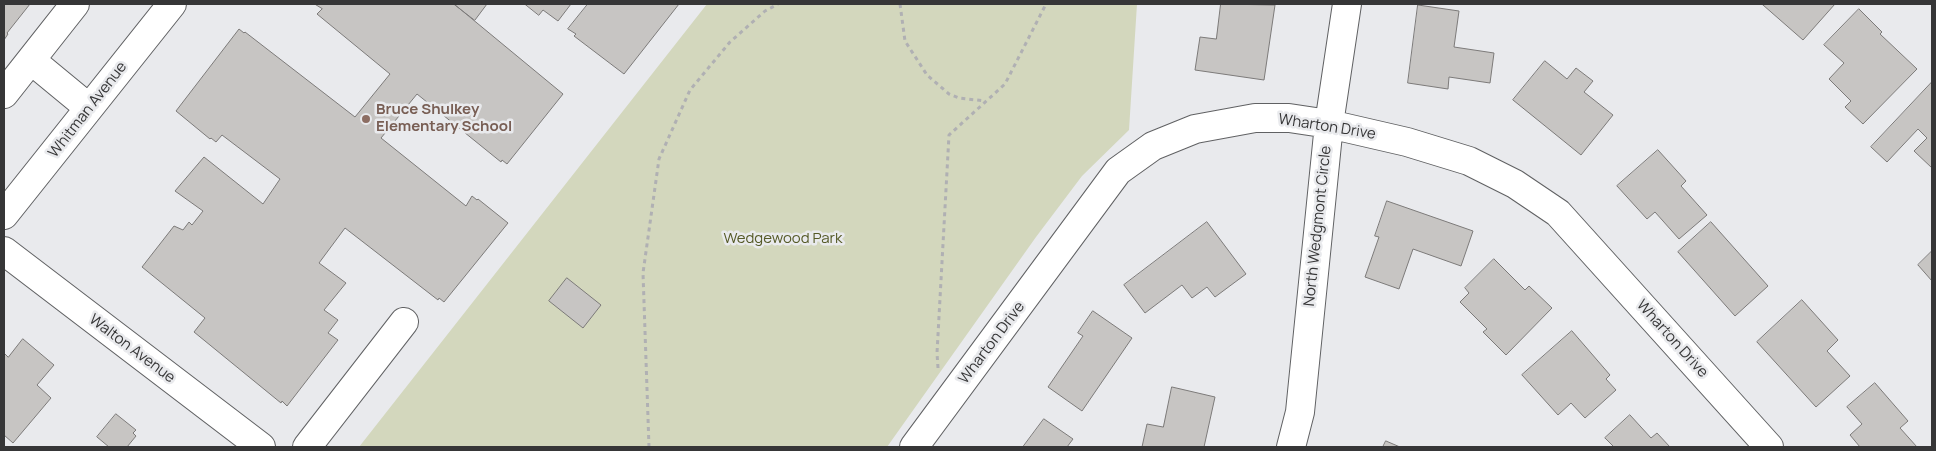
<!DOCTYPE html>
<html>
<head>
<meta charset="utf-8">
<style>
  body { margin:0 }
  #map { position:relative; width:1936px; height:451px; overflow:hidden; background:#e9eaed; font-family:Manrope,sans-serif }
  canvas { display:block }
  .frame { position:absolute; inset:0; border:5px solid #363637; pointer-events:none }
</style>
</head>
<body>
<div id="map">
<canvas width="1936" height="451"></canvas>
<div class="frame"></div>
</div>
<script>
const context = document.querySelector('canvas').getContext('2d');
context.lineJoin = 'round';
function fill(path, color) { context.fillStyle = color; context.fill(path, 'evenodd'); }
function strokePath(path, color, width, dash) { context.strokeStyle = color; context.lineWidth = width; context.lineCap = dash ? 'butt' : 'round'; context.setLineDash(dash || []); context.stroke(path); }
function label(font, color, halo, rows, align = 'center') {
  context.font = font + ' Manrope,sans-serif'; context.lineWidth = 5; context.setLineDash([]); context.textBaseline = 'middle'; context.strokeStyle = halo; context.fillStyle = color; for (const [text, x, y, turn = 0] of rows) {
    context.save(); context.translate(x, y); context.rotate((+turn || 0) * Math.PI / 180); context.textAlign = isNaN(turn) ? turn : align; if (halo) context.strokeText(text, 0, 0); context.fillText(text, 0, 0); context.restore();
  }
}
fill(new Path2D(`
  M707 4H1137L1129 130 1082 176 1036 237 887 447H359Z`), '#d3d7bd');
const building = new Path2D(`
  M4 4H30L7 33 8 34 4 40Z
  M315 4H454L563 94 507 164 502 160 501 162 417 94 381 138 466 206 472 196 477 200 478 199 508 223 444 302 439 298 438 300 345 228 319 263 346 283 324 310 338 320 328 333 338 340 287 406 282 401 281 403 194 332 205 318 142 267 174 226 183 230 189 222 192 225 203 211 175 191 204 157 263 204 280 179 222 135 216 142 211 138 210 139 176 111 239 29 244 33 245 32 355 117 390 74 317 14 322 9Z
  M454 4H487L475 20Z
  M525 4H571L558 21 543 10 539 15Z
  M588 4H679L624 74 574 36 576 34 568 29Z
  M1221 4 1275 5 1264 80 1195 70 1200 37 1216 39Z
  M1764 4H1835L1803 40 1763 5Z
  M1418 5 1459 11 1454 47 1494 53 1490 83 1449 77 1448 89 1408 83Z
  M1859 9 1882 32 1880 34 1917 69 1863 124 1845 107 1851 101 1829 79 1844 63 1824 45Z
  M1545 61 1567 79 1576 68 1593 81 1584 92 1613 115 1581 155 1513 100Z
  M1932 82V168L1914 151 1927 138 1918 129 1887 162 1871 147Z
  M1658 150 1686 181 1681 186 1707 215 1679 239 1655 212 1647 219 1617 186Z
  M1387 201 1473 231 1461 266 1413 249 1399 289 1365 277 1379 237 1375 236Z
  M1207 222 1246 274 1215 297 1207 287 1192 298 1182 285 1145 313 1124 285Z
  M1711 222 1768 286 1735 316 1678 252Z
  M1932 251V281L1918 265Z
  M1494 259 1525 290 1529 286 1552 308 1506 355 1483 332 1487 329 1460 302 1469 293 1465 288Z
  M567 278 601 305 583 328 549 301Z
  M1802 300 1838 340 1827 351 1850 376 1816 407 1757 342Z
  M1093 311 1132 338 1082 411 1048 387 1083 336 1078 333Z
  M1572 331 1610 375 1606 379 1616 390 1585 418 1571 403 1558 415 1522 375Z
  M23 339 54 365 37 385 51 398 13 443 4 435V353L8 357Z
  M1875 383 1908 421 1900 428 1917 447H1860L1850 435 1862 424 1847 407Z
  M1172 387 1215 397 1204 447H1142L1147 424 1163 427Z
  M116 414 136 430 133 433 136 436 127 447H109L97 437Z
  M1630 415 1651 438 1657 433 1670 447H1614L1605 438Z
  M1044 419 1073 439 1067 447H1023Z
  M1386 441 1400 447H1383Z`);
fill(building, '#c7c5c3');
strokePath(building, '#7c7a79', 1);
const minor = new Path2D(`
  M32 61 89 108
  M4 94 75 4
  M4 215 172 4
  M4 251 261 447
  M307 447 404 322
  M914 447 1118 171 1153 146 1195 129 1255 118H1289L1329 124 1407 142 1469 161 1515 184 1558 213 1769 447
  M1291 447 1300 412 1329 124 1347 4`);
strokePath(minor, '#606163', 30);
strokePath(new Path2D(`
  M900 4 905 41 927 75 949 94 959 98 985 101
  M938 368 937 353 949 135 1005 84 1046 4
  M649 447 643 273 659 159 690 90 730 42 765 11 778 4`), '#b0b0b3', 3, [4, 4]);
strokePath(minor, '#fff', 28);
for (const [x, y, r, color] of [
  [366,119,5,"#8d6e63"]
]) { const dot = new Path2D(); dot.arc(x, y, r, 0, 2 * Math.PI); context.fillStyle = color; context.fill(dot); strokePath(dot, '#e9eaed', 2); }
label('15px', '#363637', '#e9eaed', [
  ["Whitman Avenue",88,110,-52],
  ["Wharton Drive",1327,127,9],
  ["North Wedgmont Circle",1318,226,-84],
  ["Wharton Drive",1672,339,48],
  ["Wharton Drive",992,343,-53],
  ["Walton Avenue",132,349,37]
]);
label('bold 15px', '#785e54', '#e9eaed', [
  ["Bruce Shulkey",376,110],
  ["Elementary School",376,127]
], 'left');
label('15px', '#555a27', '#e9eaed', [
  ["Wedgewood Park",783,239]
]);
</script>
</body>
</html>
